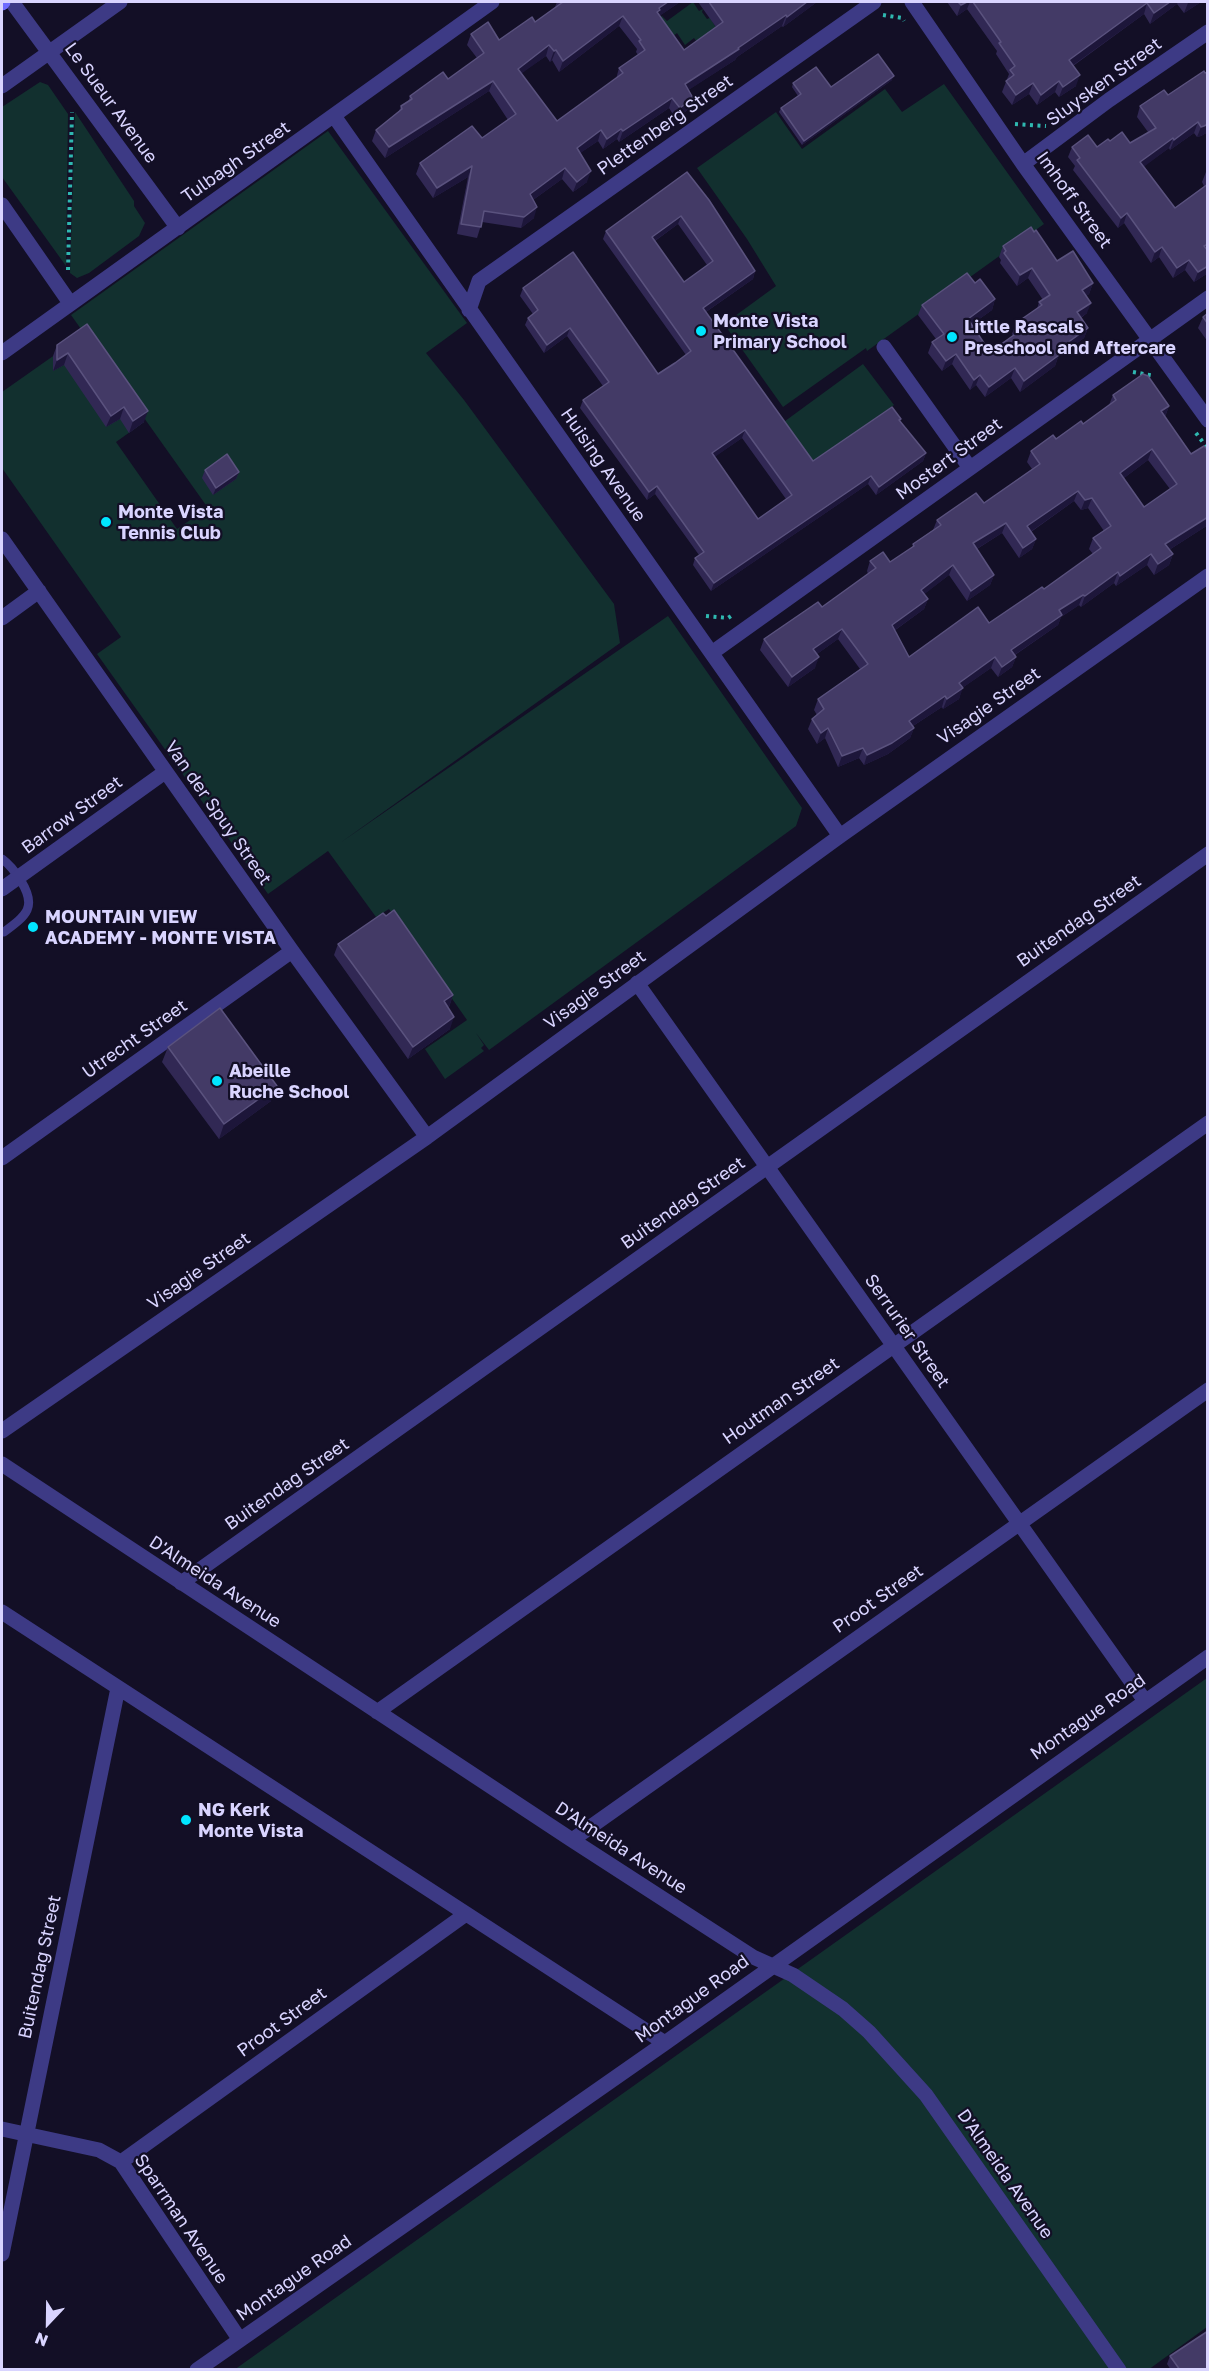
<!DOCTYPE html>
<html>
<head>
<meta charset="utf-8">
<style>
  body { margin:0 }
  #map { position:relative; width:1209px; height:2371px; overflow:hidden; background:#130f26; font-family:"Golos Text",sans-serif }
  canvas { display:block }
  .frame { position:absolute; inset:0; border:3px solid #d9d4ff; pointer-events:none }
  .north { position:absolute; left:18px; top:2293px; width:60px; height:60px; -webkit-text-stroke:4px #130f26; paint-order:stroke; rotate:202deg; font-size:16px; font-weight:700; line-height:24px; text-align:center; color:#d9d4ff }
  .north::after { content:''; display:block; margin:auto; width:21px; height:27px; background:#d9d4ff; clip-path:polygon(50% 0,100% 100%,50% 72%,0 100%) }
</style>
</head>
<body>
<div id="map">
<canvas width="1209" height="2371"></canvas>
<div class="frame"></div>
<div class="north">N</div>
</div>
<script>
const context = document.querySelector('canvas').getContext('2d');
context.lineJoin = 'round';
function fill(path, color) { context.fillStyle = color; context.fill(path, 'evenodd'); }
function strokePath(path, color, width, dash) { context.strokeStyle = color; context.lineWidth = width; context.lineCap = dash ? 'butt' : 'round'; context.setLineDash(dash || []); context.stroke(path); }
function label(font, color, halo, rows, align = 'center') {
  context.font = font + ' "Golos Text",sans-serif'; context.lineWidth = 4.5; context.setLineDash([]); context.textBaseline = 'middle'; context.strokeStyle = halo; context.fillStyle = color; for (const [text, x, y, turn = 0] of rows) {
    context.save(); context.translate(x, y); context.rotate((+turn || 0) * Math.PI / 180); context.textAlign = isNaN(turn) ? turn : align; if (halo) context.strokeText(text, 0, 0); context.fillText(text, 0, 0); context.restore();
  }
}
fill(new Path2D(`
  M693 2 699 11 703 9 702 12 707 19 710 18 719 32 700 46 694 38 685 45 677 33 667 41 653 23 662 16 667 21Z
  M40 82 48 85 68 114 66 266 2 177V107Z
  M944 84 1044 224 867 351 866 348 783 407 724 324 776 286 747 239 697 168 776 112 802 149 885 89 902 112Z
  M75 112 134 201V206L145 223 139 236 89 273 77 278 70 273Z
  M328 131 467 323 426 353 464 400 614 604 620 643 340 843 668 616 802 808 796 826 489 1050 476 1033 484 1045 481 1048 484 1051 445 1079 425 1049 467 1020 389 909 376 917 328 851 268 894 97 654 121 637 2 468V392L83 335 144 422 116 442 177 529 208 508 71 315Z
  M863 364 894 405 810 465 781 424Z
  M1207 1678V2327L1148 2370H234Z`), '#12302f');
strokePath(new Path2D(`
  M883 15 902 18 904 21
  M1015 124 1046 126
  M68 270 72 112
  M1133 372 1155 376
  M1196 433 1208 449
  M706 616 728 618 731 616`), '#2fb8b0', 4, [3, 4.5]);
strokePath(new Path2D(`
  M2 859C9 864 16 873 21 881 37 907 27 915 4 932`), '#3d3a85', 9);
strokePath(new Path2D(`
  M12 2 178 228
  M912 2 1023 164 1208 420
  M2 86 120 2
  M334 116 840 836
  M1023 164 1109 100 1208 32
  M2 205 70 303
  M469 310 479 281 874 2
  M884 347 970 468
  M2 353 492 2
  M2 539 292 951 427 1137
  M2 618 39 591
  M713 652 1208 298
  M2 889 165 772
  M637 983 1145 1701
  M2 1158 292 951
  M2 1431 427 1137 840 836 1208 576
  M2 1464 572 1840 753 1957 793 1975 843 2009 869 2032 926 2095 1119 2370
  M181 1583 1208 854
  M2 1612 665 2043
  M377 1712 1208 1123
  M572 1840 1208 1390
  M2 2129 99 2150 121 2162 240 2340
  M121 2162 466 1914
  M2 2254 118 1688
  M197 2370 665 2043 1208 1657`), '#3d3a85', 15);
strokePath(new Path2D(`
  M2 3 3 2`), '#6f6bff', 15);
fill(new Path2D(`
  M557 2H680L659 16 684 50 716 27 698 2H817L783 27 782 26 737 57 735 60 688 90 693 98 690 108 676 119 669 108 619 142 617 139 603 149 598 141 580 153 587 182 573 192 562 179 533 200 534 218 521 228 482 222 477 238 457 234 468 177 433 198 416 174 420 163 482 138 508 120 489 91 385 158 372 141 376 130 399 111 401 106 408 102 410 96 448 79 477 58 467 45 471 34 499 40 535 22 555 7ZM619 26 637 49 636 52 638 55 619 68 616 79 557 121 521 73 546 56 550 62 552 60 559 72Z
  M947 2H1201L1184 13 1177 4 1150 24 1144 14 1073 66 1076 86 1059 97 1055 92 1037 105 1029 94 1012 105 1002 92 1009 74 996 54 997 51 967 9 957 16Z
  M1208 72V132L1201 136 1197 137 1194 133 1170 150 1169 148 1144 166 1175 208 1204 186 1202 182 1206 172 1208 171V273L1194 282 1185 270 1173 278 1159 257 1151 263 1124 223 1118 228 1073 170 1075 166 1068 157 1072 147H1097L1110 141 1130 143 1148 132 1137 117 1140 106 1168 95Z
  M892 80 802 145 779 112 781 108 798 96 792 87 793 83 831 87Z
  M687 172 755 271 753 279 706 312 813 461 901 419 900 422 926 453 923 461 876 495 868 484 711 591 693 565 695 558 699 555 655 494 647 500 580 408 583 400 603 386 567 336 544 353 525 325 528 318 533 314 520 296 523 288 658 374 675 363 686 355 603 239 606 231ZM678 224 707 265 684 282 655 241ZM742 438 786 499 758 519 714 457Z
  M1003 246 1057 261 1093 283 1089 294 1086 296 1087 313 1081 318 1088 328 1084 338 1058 357 1055 366 1020 392 1011 378 985 397 976 385 970 390 952 364 942 371 928 353 932 342 936 339 918 315 922 305 975 283 995 299 992 310 971 325 990 352 1013 336 1012 334 1016 323 1037 309 1039 302 1043 300 1028 278 1017 286 1000 263 1001 260 999 257Z
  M1208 313V342L1198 328 1203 317Z
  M87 324 144 422 129 433 120 419 106 427 64 365 53 371V356L57 345Z
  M1113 395 1169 406 1165 417 1208 525 1169 550 1173 554 1169 565 1154 575 1147 565 1116 586 1114 583 1081 607 1079 605 1061 617 1058 625 1015 655 1016 657 1012 667 998 677 991 668 962 688 959 699 943 709 942 707 913 726 914 728 910 738 888 754 864 765 859 758 838 767 825 738 817 744 808 729 812 719 817 715 814 710 818 699 860 669 838 639 817 654 815 668 788 687 760 650 764 639 822 607 868 574 867 571 870 561 890 562 912 548 913 544 933 530 937 520 984 503 1032 469 1027 462 1031 451 1083 424 1109 405ZM1148 460 1170 489 1144 507 1124 478ZM1074 501 1081 510 1088 508 1104 531 1093 538 1089 549 1093 554 1044 589 989 623 909 657 894 631 924 609 928 599 924 594 949 575 967 601 990 585 994 575 977 549 1002 533 1019 558 1032 549 1036 539 1031 532Z
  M205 470 239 472 236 479 213 495 202 478Z
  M338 944 453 995 449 1007H448L450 1029 408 1059 334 955Z
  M168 1047 271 1101 219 1139 162 1062Z
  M1170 2356 1208 2370H1171L1167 2364Z`), '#312854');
fill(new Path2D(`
  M668 2H680L658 17 653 23 659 8Z
  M807 2H817L783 27 787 17Z
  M967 2H970L967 9 957 16 961 5Z
  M1170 2H1178L1177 4 1150 24 1154 13Z
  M1190 2H1201L1184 13 1188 3Z
  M1147 3 1144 14 1065 71 1069 60Z
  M786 15 782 26 737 57 735 60 681 95 685 84Z
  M623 16 619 26 559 72 563 61Z
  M549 45 546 56 514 79 518 69Z
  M556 50 552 60 550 62 554 51Z
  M1080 75 1076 86 1059 97 1063 87Z
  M894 76 892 80 802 145 804 141Z
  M493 81 489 91 385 158 389 147Z
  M1059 81 1055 92 1037 105 1041 95Z
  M1033 83 1029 94 1012 105 1016 95Z
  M672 98 669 108 619 142 623 131Z
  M693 98 690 108 676 119 680 108Z
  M1198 122 1194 133 1170 150 1174 140Z
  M1208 124V132L1201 136 1197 137 1201 127Z
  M621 129 617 139 603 149 607 139Z
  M601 130 598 141 573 158 577 148Z
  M1173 138 1169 148 1137 172 1140 162Z
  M472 166 468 177 433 198 437 188Z
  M565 168 562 179 526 205 530 194Z
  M591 171 587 182 573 192 577 182Z
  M537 207 534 218 521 228 524 217Z
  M1127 213 1124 223 1118 228 1121 218Z
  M681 216 678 224 649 245 652 237Z
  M1162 247 1159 257 1151 263 1155 252Z
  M1189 260 1185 270 1173 278 1177 268Z
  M1208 266V273L1194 282 1198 272Z
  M1032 268 1028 278 1017 286 1020 275Z
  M755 271 753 279 700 316 703 308Z
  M1093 283 1089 294 1079 301 1082 290Z
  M995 299 992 310 964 330 968 319Z
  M1091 303 1087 313 1073 323 1077 312Z
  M570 328 567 336 544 353 547 345Z
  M1088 328 1084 338 1058 357 1055 366 1020 392 1024 381 1056 351Z
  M68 353 64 365 53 371 57 360Z
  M956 354 952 364 942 371 946 361Z
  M1015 368 1011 378 985 397 989 387Z
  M980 375 976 385 970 390 974 380Z
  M1169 406 1165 416 1157 422 1161 411Z
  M124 407 120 419 106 427 111 416Z
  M148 411 144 422 129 433 133 421Z
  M745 430 742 438 709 461 712 453Z
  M1152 449 1148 460 1116 484 1120 473Z
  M926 453 923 461 876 495 879 487Z
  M239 472 236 479 213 495 216 488Z
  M871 476 868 484 711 591 714 583Z
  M657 486 655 494 647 500 649 492Z
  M1078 491 1074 501 1023 537 1027 526Z
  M1092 498 1088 508 1081 510 1085 500Z
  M1208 517V525L1161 555 1165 544Z
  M1006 523 1002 533 970 553 973 543Z
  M1036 539 1032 549 1019 558 1023 548Z
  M1151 554 1147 565 1116 586 1120 576Z
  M1173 554 1169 565 1154 575 1158 564Z
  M953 565 949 575 917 600 921 590Z
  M1118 572 1114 583 1081 607 1085 596Z
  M994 575 990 585 967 601 971 591Z
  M1083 595 1079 605 1061 617 1058 625 1007 660 1011 650 1059 610Z
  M928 599 924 609 888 635 892 625Z
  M842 629 838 639 810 659 813 649Z
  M819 657 815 668 788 687 792 677Z
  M995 657 991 668 955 693 959 683Z
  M1016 657 1012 667 998 677 1002 667Z
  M963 688 959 699 943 709 947 699Z
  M945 696 942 707 905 731 909 721Z
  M828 728 825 738 817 744 821 733Z
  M914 728 910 738 888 754 864 765 867 755Z
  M863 748 859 758 838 767 842 756Z
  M453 995 449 1007 440 1013 444 1001Z
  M454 1017 450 1029 408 1059 413 1047Z
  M277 1086 271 1101 219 1139 224 1124Z`), '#1d163a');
const building = new Path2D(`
  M563 2H668L659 8 660 10 657 12 684 50 723 22 709 2H807L787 17 786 15 738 48 739 49 685 84 693 98 680 108 672 98 623 131 621 129 607 139 601 130 577 148 591 171 577 182 565 168 530 194 537 207 524 217 484 211 481 227 461 224 472 166 437 188 420 163 472 126 482 138 516 114 493 81 389 147 376 130 402 109 401 106 412 99 410 96 443 72 448 79 484 53 471 34 488 22 499 40 532 17 535 22ZM623 16 641 40 639 41 645 50 619 68 623 73 557 121 518 69 549 45 554 51 556 50 563 61Z
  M958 2H967L961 5Z
  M973 2H1170L1154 13 1147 3 1069 60 1080 75 1063 87 1059 81 1041 95 1033 83 1016 95 1006 81 1014 75 1010 70 1015 66 999 43 1001 42Z
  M878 54 894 76 804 141 781 108 801 94 793 83 816 67 831 87Z
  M1204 71 1205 73 1208 72V124L1204 126 1201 127 1198 122 1174 140 1173 138 1140 162 1175 208 1208 184V244L1204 246 1208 251V266L1198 272 1189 260 1177 268 1162 247 1155 252 1127 213 1121 218 1077 160 1080 158 1072 147 1088 135 1097 147 1108 139 1110 141 1122 132 1130 143 1156 128 1140 106 1164 90 1168 95Z
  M687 172 709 200 755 271 703 308 813 461 892 407 901 419 899 420 926 453 879 487 871 476 714 583 695 558 704 552 657 486 649 492 583 400 609 382 570 328 547 345 528 318 538 310 523 288 573 252 658 374 675 363 691 351 606 231ZM681 216 713 261 684 282 652 237ZM745 430 792 495 758 519 712 453Z
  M1031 227 1034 232 1036 230 1057 261 1073 251 1093 283 1082 290 1091 303 1077 312 1088 328 1056 351 1059 355 1024 381 1015 368 989 387 980 375 974 380 956 354 946 361 932 342 944 334 922 305 967 273 975 283 980 279 995 299 968 319 990 352 1021 330 1016 323 1042 305 1039 302 1050 295 1032 268 1020 275 1004 253 1006 251 1003 246Z
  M1208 313V324L1203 317Z
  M87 324 148 411 133 421 124 407 111 416 68 353 57 360V345Z
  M1143 374 1148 376 1169 406 1161 411 1191 454 1204 446 1208 450V517L1165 544 1173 554 1158 564 1151 554 1120 576 1118 572 1085 596 1083 595 1059 610 1062 615 1011 650 1016 657 1002 667 995 657 959 683 963 688 947 699 945 696 909 721 914 728 892 743 867 755 863 748 842 756 828 728 821 733 812 719 824 709 818 699 868 664 842 629 813 649 819 657 792 677 764 639 818 602 822 607 876 568 870 561 883 552 890 562 914 546 913 544 941 525 937 520 976 493 984 503 1040 464 1031 451 1053 435 1056 439 1081 421 1083 424 1116 400 1113 395ZM1152 449 1177 484 1144 507 1120 473ZM1078 491 1085 500 1092 498 1111 526 1093 538 1101 548 1044 589 1042 587 989 623 978 607 909 657 892 625 928 599 921 590 953 565 971 591 994 575 973 543 1006 523 1023 548 1036 539 1027 526Z
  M227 454 239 472 216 488 205 470Z
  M394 910 453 995 444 1001 454 1017 413 1047 338 944 383 913 386 916Z
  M220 1008 277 1086 224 1124 168 1047Z
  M1208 2331V2370H1180L1170 2356Z`);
fill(building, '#433a66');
strokePath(building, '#5a527e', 1.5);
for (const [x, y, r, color] of [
  [701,331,6,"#00e5ff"],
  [952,337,6,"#00e5ff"],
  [106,522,6,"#00e5ff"],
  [33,927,6,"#00e5ff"],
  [217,1081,6,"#00e5ff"],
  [186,1820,6,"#00e5ff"]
]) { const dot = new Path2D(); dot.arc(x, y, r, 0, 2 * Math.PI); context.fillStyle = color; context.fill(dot); strokePath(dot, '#130f26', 2); }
label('18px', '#d9d4ff', '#130f26', [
  ["Sluysken Street",1104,82,-36],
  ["Le Sueur Avenue",111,103,54],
  ["Plettenberg Street",665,125,-35],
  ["Tulbagh Street",236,162,-35],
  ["Imhoff Street",1074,200,54],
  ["Mostert Street",949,459,-36],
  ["Huising Avenue",603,465,55],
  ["Visagie Street",989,706,-35],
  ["Van der Spuy Street",218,813,55],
  ["Barrow Street",72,815,-36],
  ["Buitendag Street",1079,921,-35],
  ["Visagie Street",595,990,-36],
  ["Utrecht Street",135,1039,-35],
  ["Buitendag Street",683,1203,-35],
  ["Visagie Street",199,1271,-35],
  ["Serrurier Street",907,1331,55],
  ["Houtman Street",781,1401,-35],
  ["Buitendag Street",287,1484,-35],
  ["D'Almeida Avenue",215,1582,33],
  ["Proot Street",878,1599,-35],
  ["Montague Road",1088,1717,-35],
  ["D'Almeida Avenue",621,1848,33],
  ["Buitendag Street",40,1967,-78],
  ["Montague Road",692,1999,-36],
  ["Proot Street",282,2022,-36],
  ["D'Almeida Avenue",1005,2174,55],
  ["Sparrman Avenue",181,2219,56],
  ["Montague Road",294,2278,-35]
]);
label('bold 18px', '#d9d4ff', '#130f26', [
  ["Monte Vista",713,321],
  ["Primary School",713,342],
  ["Little Rascals",964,327],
  ["Preschool and Aftercare",964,348],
  ["Monte Vista",118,512],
  ["Tennis Club",118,533],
  ["MOUNTAIN VIEW",45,917],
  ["ACADEMY - MONTE VISTA",45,938],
  ["Abeille",229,1071],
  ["Ruche School",229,1092],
  ["NG Kerk",198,1810],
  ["Monte Vista",198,1831]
], 'left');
</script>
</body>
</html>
